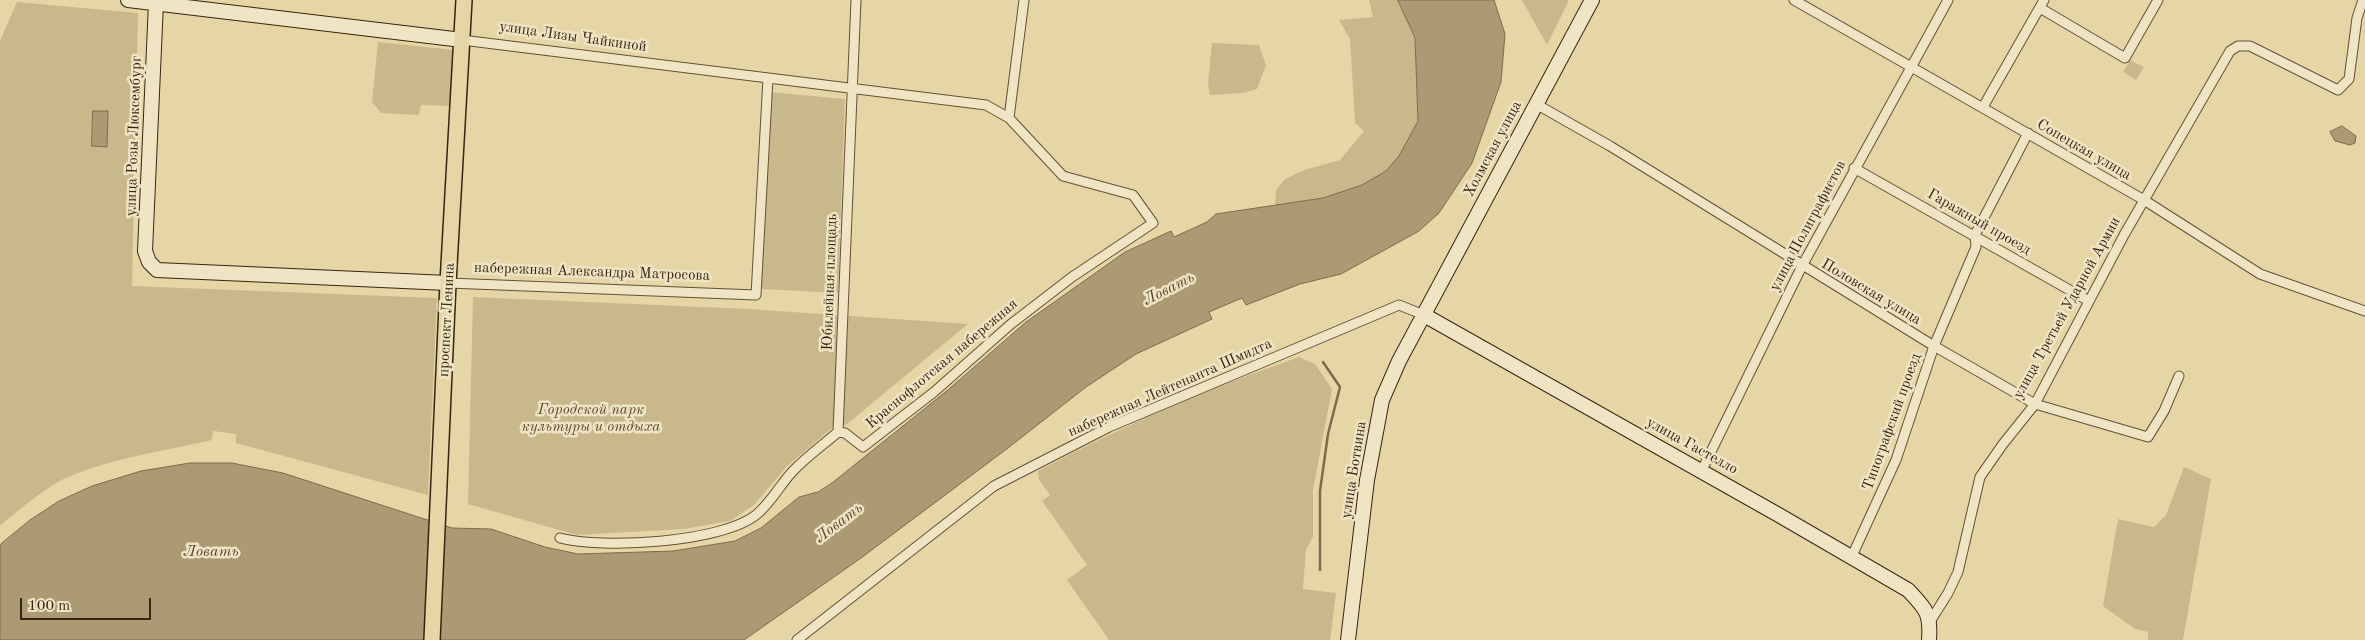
<!DOCTYPE html>
<html>
<head>
<meta charset="utf-8">
<style>
  body { margin:0 }
  #map { position:relative; width:2365px; height:640px; overflow:hidden; background:#e7d6a5; font-family:"Old Standard TT",serif }
  canvas { display:block }
  .scale { position:absolute; left:20px; top:598px; width:131px; height:22px; box-sizing:border-box; border:2px solid #372513; border-top:0; padding-left:6px; font-size:15px; line-height:18px; white-space:nowrap; color:#372513; -webkit-text-stroke:4px #efe4c4; paint-order:stroke }
</style>
</head>
<body>
<div id="map">
<canvas width="2365" height="640"></canvas>
<div class="scale">100 m</div>
</div>
<script>
const context = document.querySelector('canvas').getContext('2d');
context.lineJoin = 'round';
function fill(path, color) { context.fillStyle = color; context.fill(path, 'evenodd'); }
function strokePath(path, color, width, dash) { context.strokeStyle = color; context.lineWidth = width; context.lineCap = dash ? 'butt' : 'round'; context.setLineDash(dash || []); context.stroke(path); }
function label(font, color, halo, rows, align = 'center') {
  context.font = font + ' "Old Standard TT",serif'; context.lineWidth = 5; context.setLineDash([]); context.textBaseline = 'middle'; context.strokeStyle = halo; context.fillStyle = color; for (const [text, x, y, turn = 0] of rows) {
    context.save(); context.translate(x, y); context.rotate((+turn || 0) * Math.PI / 180); context.textAlign = isNaN(turn) ? turn : align; if (halo) context.strokeText(text, 0, 0); context.fillText(text, 0, 0); context.restore();
  }
}
fill(new Path2D(`
  M1369 0H1398L1415 38 1418 121 1399 156 1386 171 1362 185 1323 198 1275 207 1276 190 1285 179 1304 170 1340 160 1364 131 1355 123 1350 39 1339 20 1373 17Z
  M1522 0H1569L1547 45Z
  M17 2 138 13 132 286 437 298 428 495 236 443V434L213 431 212 440C164 451 113 458 68 477 52 483 13 514 0 526V41Z
  M378 42 454 50 451 106 421 105 419 115 381 113 372 102Z
  M1212 43 1259 45 1266 65 1257 89 1243 93 1210 95 1208 84Z
  M2130 60 2144 67 2136 80 2123 72Z
  M769 92 845 99 838 293 761 289Z
  M473 297 749 309 968 324 847 424 832 428 787 466 754 505 730 521 684 529 577 535 468 504Z
  M1299 357 1315 364 1332 389 1313 490V537L1306 549 1303 589 1336 593 1330 640H1109L1067 580 1087 565 1042 501 1050 495 1039 480 1038 471C1122 426 1209 388 1299 357Z
  M2184 467 2211 479 2183 640H2148V632L2135 629 2103 606 2118 519 2154 527 2166 515Z`), '#c9b88c');
const water = new Path2D(`
  M1398 0H1494L1505 34 1501 82 1472 163 1439 213 1419 231 1341 274 1300 284 1246 305 1242 298 1209 312 1212 319 1136 354 1086 387 1008 448 861 558 744 640H0V545L3 542 30 520 59 501 92 486 141 471 190 463H232L283 473 452 528 491 529 545 547 578 554 673 551 735 541 761 528 799 497 818 492 832 483 949 389 1026 322 1125 252 1171 231 1174 237 1207 222 1216 214 1323 198 1362 185 1386 171 1399 156 1418 121 1415 38Z
  M93 111H108L107 147 92 146Z
  M2342 126 2356 136 2355 143 2350 145 2335 141 2330 132Z`);
fill(water, '#ab9a73');
strokePath(water, '#7d6b4d', 1);
strokePath(new Path2D(`
  M1320 570V491L1328 434 1340 387 1323 362`), '#7d6b4d', 2.5);
const street = new Path2D(`
  M1794 0 2144 200 2260 274 2365 311
  M2040 8 2125 58 2158 0
  M462 40 986 105 1009 118 1063 176 1133 195 1153 223 1072 277 1011 324 934 392 863 447 845 433 838 432
  M1536 104 1610 146 1934 346 2035 404 2148 437 2164 411 2179 376
  M1983 107 2044 0
  M1009 118 1024 0
  M1854 168 2089 301
  M448 283 756 295 768 78
  M838 432 856 0
  M1702 470 1802 266 1948 0
  M560 538C602 549 720 543 756 515 770 504 780 485 792 472 806 457 823 445 838 432
  M1852 556 1896 460 1934 346 1976 247 1975 235 2028 133
  M1931 620 1948 593 1958 572 1980 477 2003 444 2035 404 2124 235 2230 51 2238 46H2250L2338 90 2349 79 2357 18 2363 0
  M797 640 994 486 1109 427 1399 305 1424 315`);
const secondary = new Path2D(`
  M128 0 462 40
  M156 3 145 251 149 262 157 270 448 283
  M1424 315 1777 514 1908 590C1926 609 1931 613 1929 640
  M1348 640 1367 480 1382 400 1399 361 1592 0`);
const primary = new Path2D(`
  M432 640 448 283 464 0`);
strokePath(street, '#635138', 11);
strokePath(secondary, '#372513', 16);
strokePath(primary, '#372513', 18);
strokePath(street, '#efe4c4', 9);
strokePath(secondary, '#efe4c4', 14);
strokePath(primary, '#e7d6a5', 15);
label('15px', '#372513', '#efe4c4', [
  ["улица Лизы Чайкиной",573,37,8],
  ["улица Розы Люксембург",134,136,-88],
  ["Холмская улица",1493,149,-62],
  ["Сопецкая улица",2084,150,30],
  ["Гаражный проезд",1979,222,30],
  ["улица Полиграфистов",1808,226,-62],
  ["набережная Александра Матросова",592,272,2],
  ["Юбилейная площадь",830,282,-88],
  ["Половская улица",1871,292,31],
  ["улица Третьей Ударной Армии",2067,308,-61],
  ["проспект Ленина",447,320,-87],
  ["Краснофлотская набережная",942,364,-40],
  ["набережная Лейтенанта Шмидта",1170,388,-24],
  ["Типографский проезд",1892,422,-70],
  ["улица Гастелло",1692,446,29],
  ["улица Ботвина",1354,470,-81]
]);
label('italic 15px', '#5c4a31', '#efe4c4', [
  ["Городской парк",591,410],
  ["культуры и отдыха",591,427]
]);
label('italic 16px', '#5a4830', '#efe4c4', [
  ["Ловать",1169,289,-27],
  ["Ловать",839,523,-37],
  ["Ловать",211,552]
]);
</script>
</body>
</html>
